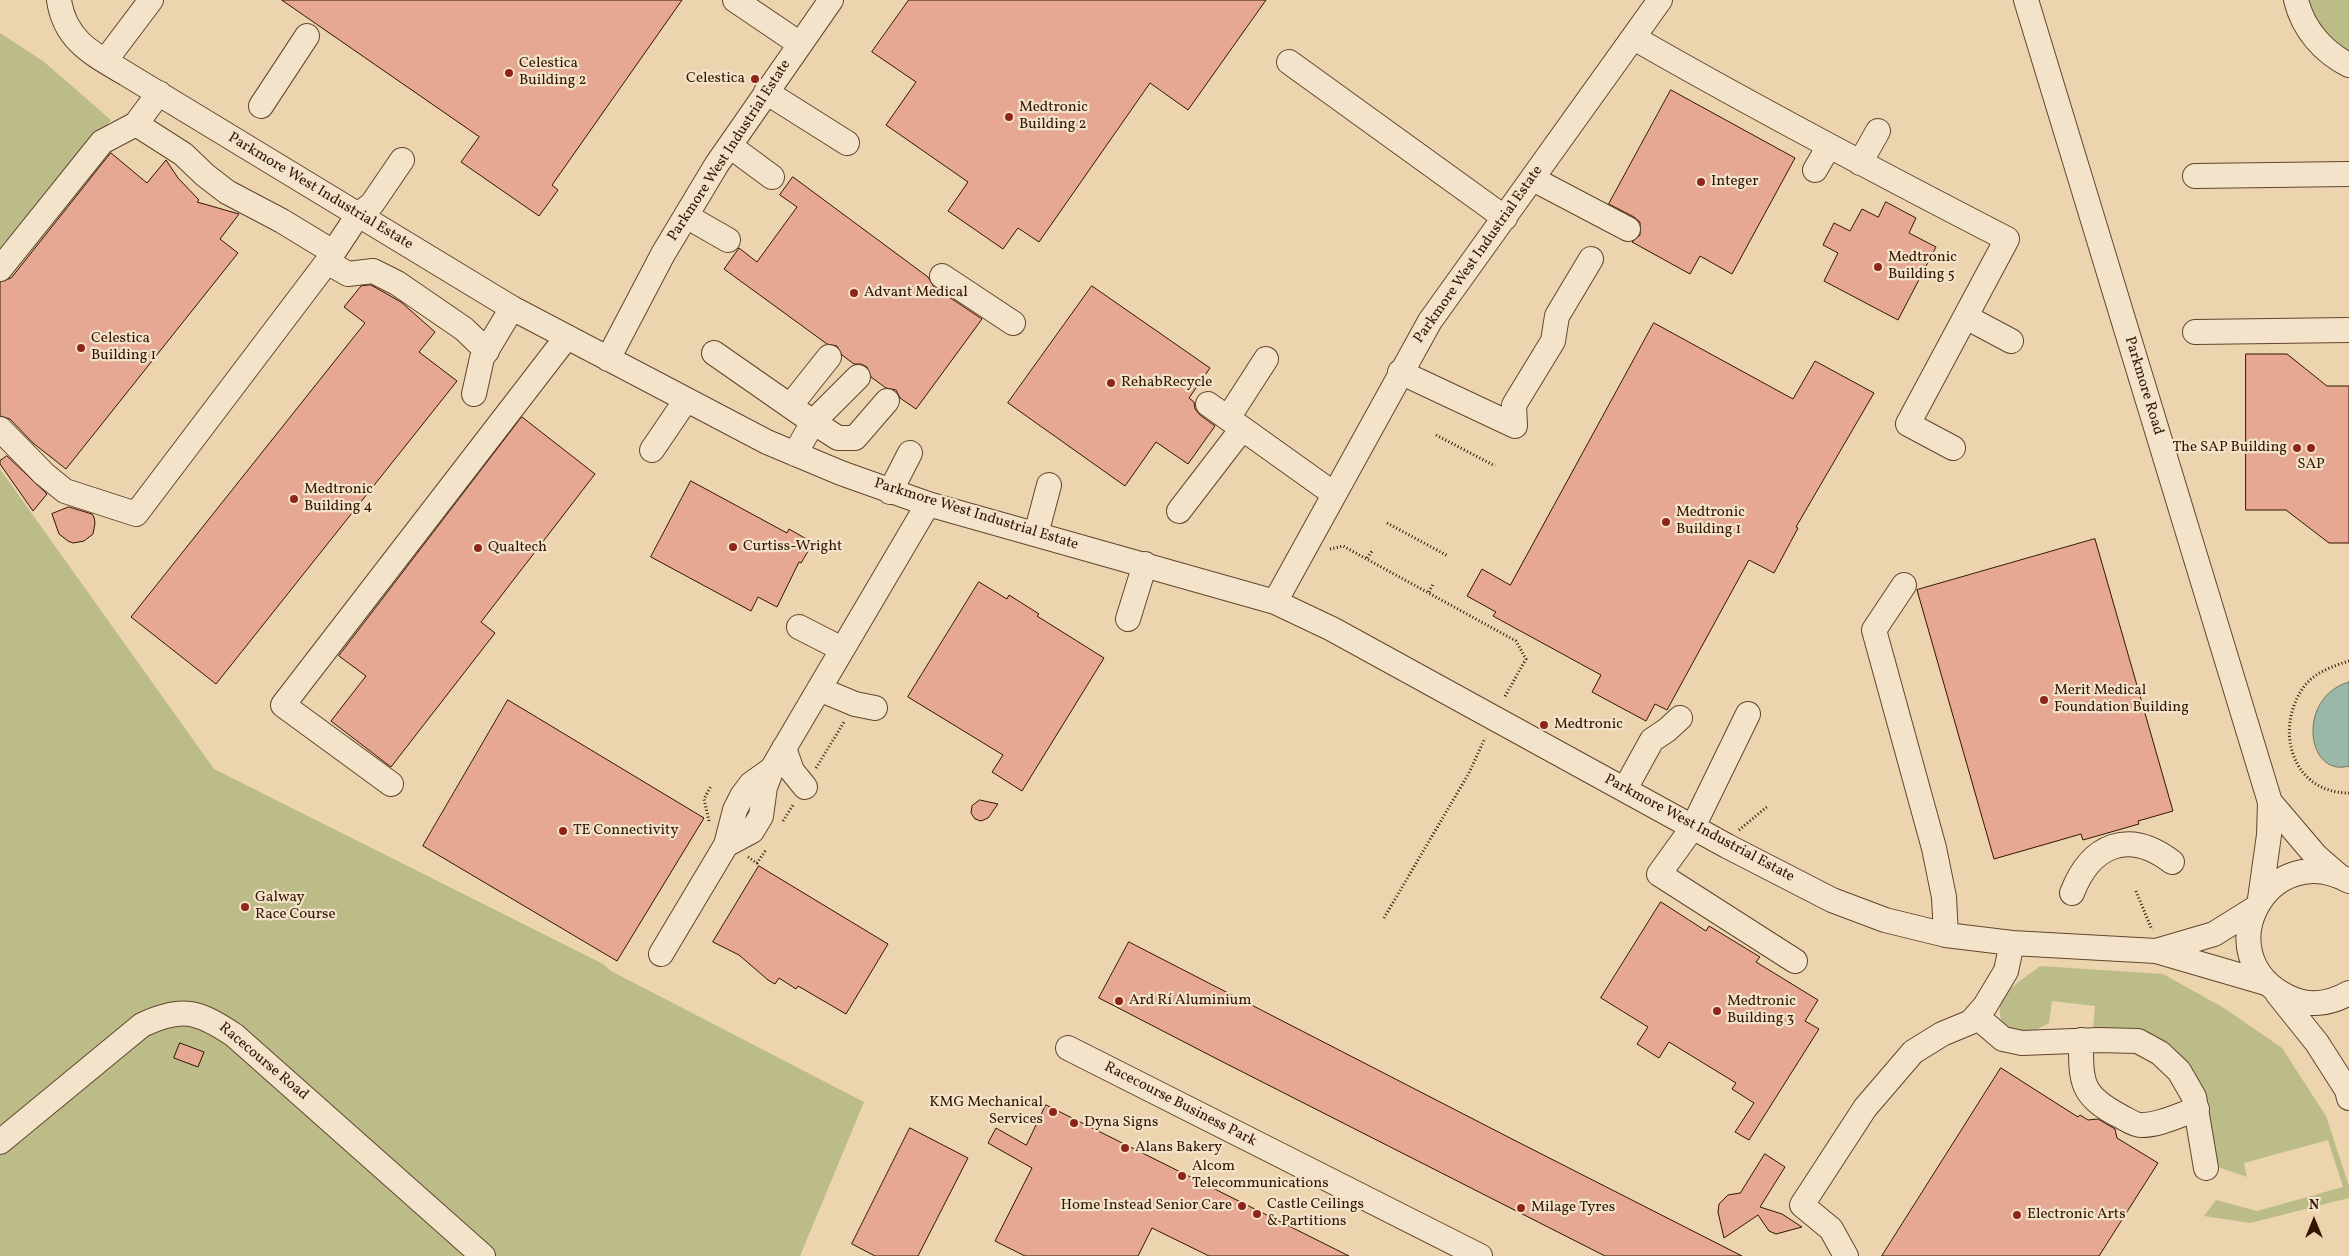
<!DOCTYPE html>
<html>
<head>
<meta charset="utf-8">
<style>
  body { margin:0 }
  #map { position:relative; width:2349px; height:1256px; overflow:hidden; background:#ecd4af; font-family:Vollkorn,serif }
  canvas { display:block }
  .north { position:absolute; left:2289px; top:1196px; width:50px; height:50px; -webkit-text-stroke:4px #f3e3cb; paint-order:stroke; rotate:0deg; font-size:14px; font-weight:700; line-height:20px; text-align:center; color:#341501 }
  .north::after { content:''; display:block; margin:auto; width:18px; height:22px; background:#341501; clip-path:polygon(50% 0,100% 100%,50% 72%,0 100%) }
</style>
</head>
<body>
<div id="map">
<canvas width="2349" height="1256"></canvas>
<div class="north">N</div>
</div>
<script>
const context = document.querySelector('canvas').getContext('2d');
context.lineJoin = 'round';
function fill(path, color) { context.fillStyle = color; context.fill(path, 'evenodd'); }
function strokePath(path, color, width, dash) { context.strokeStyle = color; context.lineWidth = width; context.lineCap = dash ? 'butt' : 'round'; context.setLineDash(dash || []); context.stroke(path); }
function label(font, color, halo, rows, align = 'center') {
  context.font = font + ' Vollkorn,serif'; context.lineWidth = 4.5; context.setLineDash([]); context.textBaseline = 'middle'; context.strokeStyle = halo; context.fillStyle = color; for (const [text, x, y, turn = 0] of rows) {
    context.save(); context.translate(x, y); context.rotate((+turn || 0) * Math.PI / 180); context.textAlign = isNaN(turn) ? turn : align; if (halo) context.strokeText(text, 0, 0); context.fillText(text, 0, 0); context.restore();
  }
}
fill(new Path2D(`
  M2305 0H2349V56L2316 26Z
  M0 33 43 61 111 120 0 258Z
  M0 469 214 769 603 964 611 971 864 1102 800 1256H0Z
  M2040 966 2163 974 2224 1008 2282 1048 2326 1116 2349 1186V1198L2250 1223 2204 1216 2216 1200 2257 1211 2343 1187 2328 1140 2244 1163 2247 1177 2221 1168 2215 1163 2196 1082 2107 1029 2093 1028 2095 1006 2052 1001 2049 1023 2026 1035 2007 1031C1986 998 2016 985 2040 966Z`), '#bbbc88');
const water = new Path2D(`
  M2349 682V766C2306 778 2296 697 2349 682Z`);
fill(water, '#99b8a7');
strokePath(water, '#717765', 1);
const building = new Path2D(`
  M282 0H682L552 185 558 190 539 216 461 162 479 137Z
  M909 0H1266L1188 110 1150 83 1039 242 1018 228 1003 249 948 211 968 182 886 125 916 82 872 52Z
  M1671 90 1795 158 1732 274 1700 256 1690 274 1632 242 1640 235V222L1634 217 1609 204Z
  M111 153 147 183 166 160 178 178 199 200 197 202 239 214 220 239 238 253 66 469 33 443 10 419 0 416V282L11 278Z
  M793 177 928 277 934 287 982 319 916 409 900 398 896 390 886 388 871 377 867 367 861 364H854L842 355 837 346 827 344 724 269 739 248 757 262 797 207 780 195Z
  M1886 202 1916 218 1909 233 1936 247 1898 320 1824 281 1838 253 1823 245 1834 223 1850 231 1862 209 1878 217Z
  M371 285 401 302 435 332 419 352 457 381 216 684 131 617 365 323 344 307 361 286Z
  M1092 286 1210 368 1189 398 1194 402 1195 409 1200 415 1215 426 1188 464 1156 442 1125 486 1008 403Z
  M1654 323 1793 399 1815 361 1874 393 1796 527 1798 528 1774 573 1749 560 1667 710 1655 704 1646 721 1592 692 1601 675 1493 616 1496 612 1467 596 1482 569 1510 585Z
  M2246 354H2287L2327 386H2349V543H2329L2286 510H2246Z
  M522 417 595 474 481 622 495 633 391 767 331 721 366 676 339 656Z
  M7 456 47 494 33 511 0 464V461Z
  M691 481 787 533 789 529 810 541V548L801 563 799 562 777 607 758 597 751 611 651 557Z
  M69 507 92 514 94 517 95 523 93 534 84 541 73 543 68 541 59 534 52 514Z
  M2095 539 2173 811 2138 821 2139 824 2083 840 2081 834 1994 859 1917 590Z
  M979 582 1007 599 1009 595 1039 614 1037 616 1104 658 1022 791 992 772 1003 755 908 697Z
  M508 700 704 818 617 961 423 846Z
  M980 800 998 804 988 818 981 821 975 819 971 813 972 806Z
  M759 866 888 944 846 1014 798 986 796 989 779 978 775 984 768 980 739 955 713 942Z
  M1661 902 1706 931 1709 926 1760 957 1756 962 1818 1000 1805 1021 1819 1029 1749 1140 1735 1132 1754 1103 1732 1089 1736 1083 1669 1042 1659 1058 1637 1044 1648 1027 1601 998Z
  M1129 942 1512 1139 1742 1256H1605L1219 1060 1099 998Z
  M180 1043 204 1052 198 1067 174 1058Z
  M2001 1068 2078 1117 2080 1115 2088 1120 2098 1119 2115 1129 2117 1138 2158 1163 2099 1256H1882Z
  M1046 1105 1303 1233 1349 1256H1209L1152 1228 1138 1256H1025L995 1241 1032 1168 988 1143 996 1128 1026 1145Z
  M910 1128 968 1158 918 1256H875L852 1244Z
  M1765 1154 1785 1167 1760 1207 1782 1214 1802 1227 1776 1234 1769 1231 1758 1215 1724 1238 1718 1212 1719 1204 1728 1195 1740 1193Z`);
fill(building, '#e6a892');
strokePath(building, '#341501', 1);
const minor = new Path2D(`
  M59 0C65 42 95 55 128 75L512 308 767 442 841 473 928 504 1275 602 1332 629 1727 846 1832 900 1885 920 1946 935 2012 943 2156 951 2266 983
  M735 0 800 44
  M2026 0 2270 802 2269 835 2260 899
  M2296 0C2303 29 2323 52 2349 65
  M1634 38C1756 108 1881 174 2007 239L1908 424 1953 448
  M105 61 151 0
  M1289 62 1505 218
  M766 92 847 143
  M261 106 307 36
  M136 124 183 154 205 175 227 192 282 221 333 252
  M730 146 772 177
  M1860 163 1878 131
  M1815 170 1829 146
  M2195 176 2349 174
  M1533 179 1628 229
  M686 216 728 240
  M327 262 348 274 373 271 397 283 464 329 487 351
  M0 269 102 142 136 124 159 93
  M942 276 1013 323
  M1966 317 2011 341
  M2195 332 2349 330
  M714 353 813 422 795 454
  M608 359 663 254 717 164 831 0
  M1400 372 1515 426 1514 405 1553 341 1557 316 1591 259
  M858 377 813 422 838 438H855L887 401
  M474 394 482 358 512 308
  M1208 404 1334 494
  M790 406 829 357
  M1228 418 1266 359
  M0 429 44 474 65 491 136 514 327 262 358 215 372 204 402 160
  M652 450 686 400
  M890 492 910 453
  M1179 511 1242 429
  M1036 534 1049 485
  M1904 585 1874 630 1934 848 1944 897 1946 935
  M1275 602 1430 321 1660 0
  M1128 619 1145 564
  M799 627 842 649
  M819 689 855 704 875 708
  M1748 714 1693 827 1659 874 1795 961
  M784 748 792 771 805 787
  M391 784 283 705 566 338
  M1625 789 1652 740 1667 730 1680 718
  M2270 802 2316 856 2338 875
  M726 845 752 831 761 816 765 787 772 769 928 504
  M2349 881C2268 836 2204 956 2288 997 2308 1007 2330 1004 2349 993
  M2072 893C2091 844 2129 829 2172 862
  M2156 951 2214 934 2254 909
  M661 954 726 845 735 810 742 796 751 784 772 769
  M2277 993 2317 1043 2347 1090 2349 1098
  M1976 1016 2003 1039 2022 1043 2099 1040 2138 1041 2160 1053 2179 1071 2194 1097 2206 1168
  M2081 1040C2081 1082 2080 1095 2120 1116 2126 1119 2134 1125 2141 1125 2160 1125 2179 1115 2197 1109
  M1068 1048 1480 1256
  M0 1142 142 1025C182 1006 198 1011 234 1035L483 1256
  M1846 1256 1831 1229 1802 1205 1865 1108 1913 1052 1942 1034 1971 1022 1985 1006 2006 971 2012 943`);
strokePath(minor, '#62452c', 26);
strokePath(new Path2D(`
  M1436 435 1495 466
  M1387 523 1448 556
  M1330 549 1343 546 1516 641 1526 659 1504 698
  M1367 558 1372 551
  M1429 592 1433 584
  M2349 661C2333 666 2313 673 2303 688 2274 730 2292 793 2349 793
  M816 768 844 722
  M709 821 704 799 711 786
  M783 821 793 805
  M1739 830 1768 806
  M748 857 757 863 766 850
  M2136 891 2152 930
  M1384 918 1469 773 1485 738`), '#341501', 3, [1, 2.5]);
strokePath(minor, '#f3e3cb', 24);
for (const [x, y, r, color] of [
  [509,73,5,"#8f2418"],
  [755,79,5,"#8f2418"],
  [1009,117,5,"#8f2418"],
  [1701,182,5,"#8f2418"],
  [1878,267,5,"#8f2418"],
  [854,293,5,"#8f2418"],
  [81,348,5,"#8f2418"],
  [1111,383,5,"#8f2418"],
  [2297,448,5,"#8f2418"],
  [2311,448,5,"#8f2418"],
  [294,499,5,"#8f2418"],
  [1666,522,5,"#8f2418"],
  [733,547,5,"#8f2418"],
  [478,548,5,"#8f2418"],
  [2044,700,5,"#8f2418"],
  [1544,725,5,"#8f2418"],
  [563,831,5,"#8f2418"],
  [245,907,5,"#8f2418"],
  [1119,1001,5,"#8f2418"],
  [1717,1011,5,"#8f2418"],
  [1053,1112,5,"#8f2418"],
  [1074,1123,5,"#8f2418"],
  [1125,1148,5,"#8f2418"],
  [1182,1176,5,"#8f2418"],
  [1242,1206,5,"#8f2418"],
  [1521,1208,5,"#8f2418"],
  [1257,1214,5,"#8f2418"],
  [2017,1215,5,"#8f2418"]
]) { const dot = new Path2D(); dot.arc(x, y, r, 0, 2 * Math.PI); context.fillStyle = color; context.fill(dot); strokePath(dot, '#f3e3cb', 2); }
label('15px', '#341501', '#f3e3cb', [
  ["Celestica",519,64],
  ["Building 2",519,81],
  ["Celestica",745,79,"right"],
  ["Medtronic",1019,108],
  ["Building 2",1019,125],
  ["Integer",1711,182],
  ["Medtronic",1888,258],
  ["Building 5",1888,275],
  ["Advant Medical",864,293],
  ["Celestica",91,339],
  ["Building 1",91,356],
  ["RehabRecycle",1121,383],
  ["The SAP Building",2287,448,"right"],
  ["SAP",2311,465,"center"],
  ["Medtronic",304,490],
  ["Building 4",304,507],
  ["Medtronic",1676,513],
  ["Building 1",1676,530],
  ["Curtiss-Wright",743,547],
  ["Qualtech",488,548],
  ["Merit Medical",2054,691],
  ["Foundation Building",2054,708],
  ["Medtronic",1554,725],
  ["TE Connectivity",573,831],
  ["Galway",255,898],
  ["Race Course",255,915],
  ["Ard Rí Aluminium",1129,1001],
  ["Medtronic",1727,1002],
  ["Building 3",1727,1019],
  ["KMG Mechanical",1043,1103,"right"],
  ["Services",1043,1120,"right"],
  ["Dyna Signs",1084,1123],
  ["Alans Bakery",1135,1148],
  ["Alcom",1192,1167],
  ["Telecommunications",1192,1184],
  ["Castle Ceilings",1267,1205],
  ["& Partitions",1267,1222],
  ["Home Instead Senior Care",1232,1206,"right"],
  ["Milage Tyres",1531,1208],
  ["Electronic Arts",2027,1215]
], 'left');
label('15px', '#341501', '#f3e3cb', [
  ["Parkmore West Industrial Estate",730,151,-57],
  ["Parkmore West Industrial Estate",320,192,31],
  ["Parkmore West Industrial Estate",1479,255,-55],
  ["Parkmore Road",2143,386,73],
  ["Parkmore West Industrial Estate",976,515,17],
  ["Parkmore West Industrial Estate",1699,829,28],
  ["Racecourse Road",263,1062,40],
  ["Racecourse Business Park",1180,1105,27]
]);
</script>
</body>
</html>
